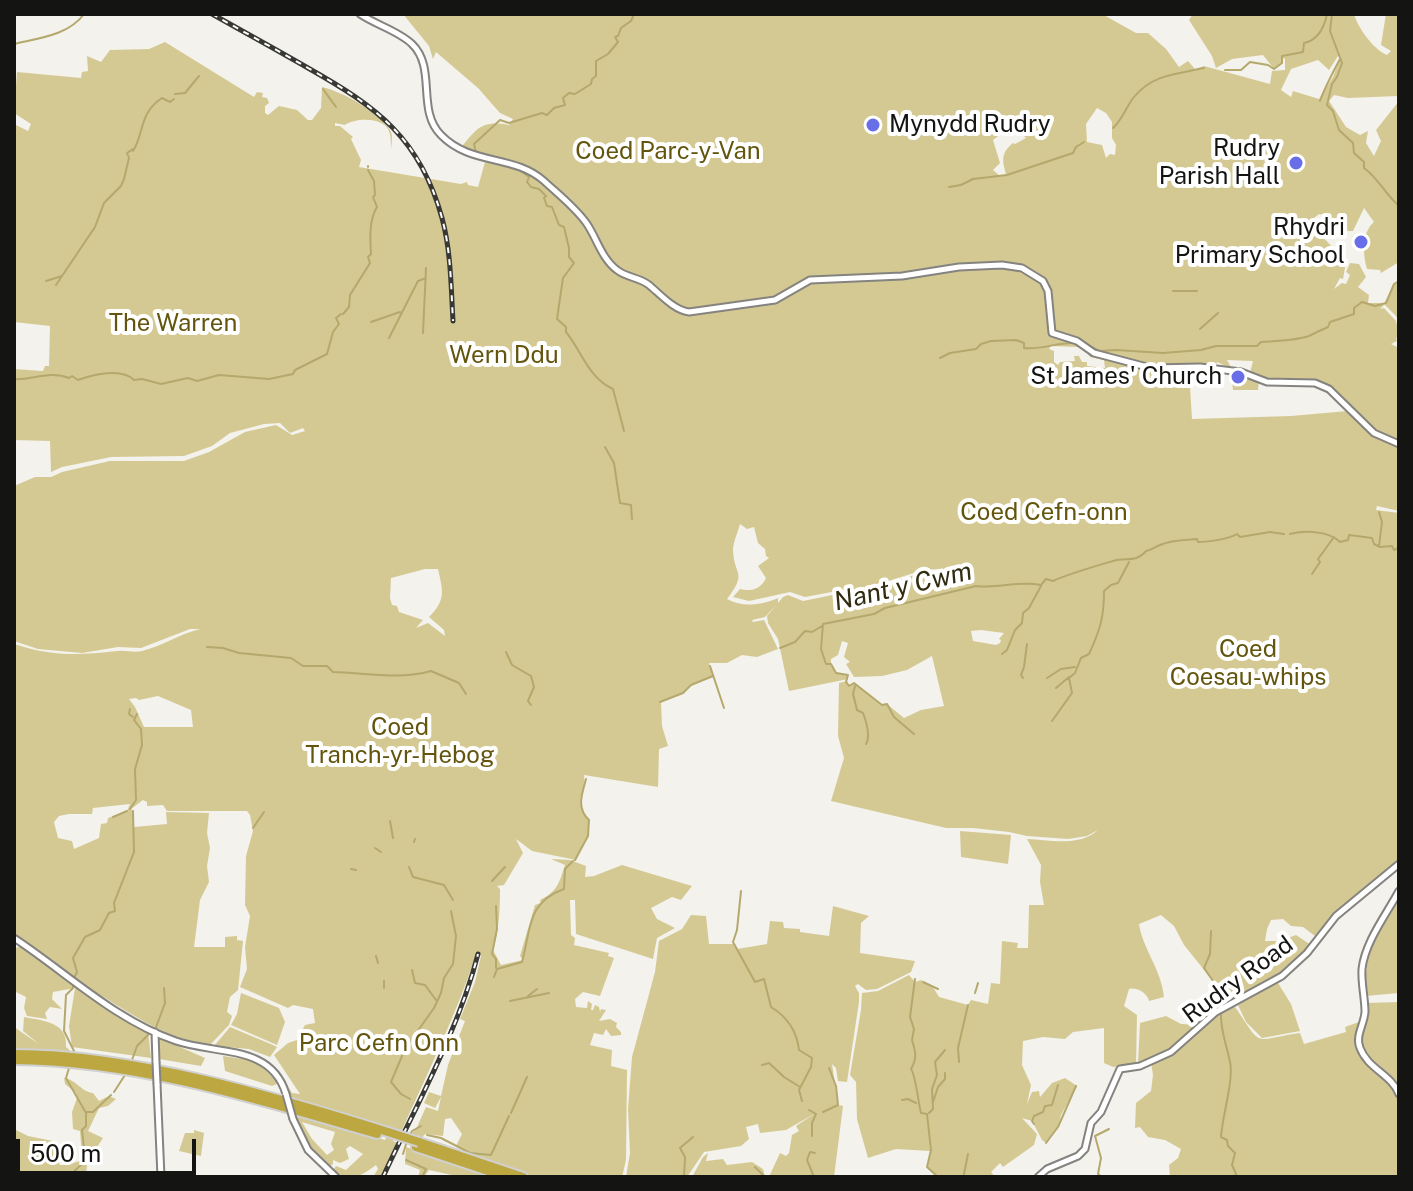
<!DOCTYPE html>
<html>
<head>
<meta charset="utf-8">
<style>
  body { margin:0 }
  #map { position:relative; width:1413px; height:1191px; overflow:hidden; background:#f3f2ed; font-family:"Public Sans",sans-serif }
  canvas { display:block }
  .frame { position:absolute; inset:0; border:16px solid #141412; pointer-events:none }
  .scale { position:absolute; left:16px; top:1139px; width:180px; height:36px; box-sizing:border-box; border:4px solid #141412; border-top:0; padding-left:10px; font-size:24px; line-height:28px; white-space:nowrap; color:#141412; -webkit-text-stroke:6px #fff; paint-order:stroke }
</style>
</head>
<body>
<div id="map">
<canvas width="1413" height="1191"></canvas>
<div class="frame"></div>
<div class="scale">500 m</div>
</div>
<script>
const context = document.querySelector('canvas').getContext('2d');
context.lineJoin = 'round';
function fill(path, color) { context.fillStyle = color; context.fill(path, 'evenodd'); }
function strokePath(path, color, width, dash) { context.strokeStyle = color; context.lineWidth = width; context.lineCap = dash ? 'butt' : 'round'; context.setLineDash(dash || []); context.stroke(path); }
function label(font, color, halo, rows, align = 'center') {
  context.font = font + ' "Public Sans",sans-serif'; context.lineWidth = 8; context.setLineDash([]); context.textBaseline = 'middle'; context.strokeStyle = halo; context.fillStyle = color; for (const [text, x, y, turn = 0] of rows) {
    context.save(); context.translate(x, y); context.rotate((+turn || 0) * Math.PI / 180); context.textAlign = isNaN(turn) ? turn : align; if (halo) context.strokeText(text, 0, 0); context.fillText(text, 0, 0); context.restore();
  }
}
fill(new Path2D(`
  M403 14H1102L1136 33H1148L1166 49 1179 67 1188 61 1195 69 1204 66 1270 84 1272 71 1285 70V59L1283 58 1282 63 1274 69 1263 55 1232 59 1216 68 1212 56 1189 20 1193 14H1354C1358 28 1373 49 1387 55L1391 51 1381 45 1386 14H1399V96L1348 98 1334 95 1329 101 1346 127 1360 135 1368 131 1366 143 1374 156 1381 141 1376 130 1399 101V262L1381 273 1380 270 1367 269C1363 254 1361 233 1374 222L1364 208 1353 231H1348L1345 228 1341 230V238L1323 218 1327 217 1324 215 1319 214 1309 222 1320 221 1327 232 1325 235H1321L1335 250H1332L1331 261 1346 262 1343 279 1340 278 1334 289 1342 283 1346 284 1350 275 1346 272 1350 263 1359 264 1366 277 1358 287 1369 295 1368 303H1381L1384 305 1380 309 1384 308 1396 321 1399 335 1396 338 1397 341 1391 344 1399 348V443L1387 439 1374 429 1325 384 1259 379 1250 373 1253 361 1227 360 1232 369 1217 362 1214 369 1200 365 1151 367 1110 356 1109 358 1158 371 1183 370 1190 387 1192 419 1291 416 1348 411 1373 435 1399 447V511L1377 506 1376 510 1399 513V863L1332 915 1315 936 1303 927 1291 926 1283 919 1271 920 1267 929 1265 941H1280L1296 935 1311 945C1287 973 1255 993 1221 1007L1213 981 1184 945 1174 926 1161 915 1139 924C1143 950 1161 968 1164 997L1149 1001C1147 993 1137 987 1129 989L1124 1006 1137 1015 1136 1064 1113 1067 1104 1063V1028L1073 1032 1065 1039 1043 1037 1023 1041 1022 1065 1031 1085 1027 1104 1032 1092 1039 1091 1040 1097 1052 1083 1065 1078 1077 1086 1061 1115 1058 1127 1046 1143 1042 1140 1032 1121 1022 1118 1037 1134 1034 1145 1003 1167 1000 1163 991 1172 995 1177H938L927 1167 930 1151 896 1149 868 1158 857 1119 856 1082 850 1075 861 1010 862 993 878 991 909 975 915 982 921 980 933 987 939 997 968 1005 971 1000 988 1004 991 983 1000 984 1002 941 1018 943 1017 948H1028L1029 905H1044L1040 882 1041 865 1027 839C1049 840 1080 847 1098 830L1087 836 1068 839 1027 836 1009 832 973 828H946L831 801 844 758 838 736 839 683 847 681 849 685 854 683 882 705 887 704 904 718 921 710 944 706 932 656 907 670 882 676 854 677 846 664 850 662 844 657 848 643 842 641 838 655 831 659V664L836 672 848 675V679L789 691 778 639 768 623 767 616 783 597 788 595 803 601 837 594 857 595 923 572 934 576 935 587 945 586V576L939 569 923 570 851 593 837 591 805 597 790 592 749 601 733 597 740 589C751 592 761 589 766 578L758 566 769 558 766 556 765 549 758 543 754 527 747 529 740 524C738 532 733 542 733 550 734 577 748 571 727 599 743 608 762 605 778 598V603L765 617 752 620 753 622 764 620 778 649 757 657 742 655 727 663H709L713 676 691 685 683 693 661 702 662 726 668 746 659 749 658 787 584 775C587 792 572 805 589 820L588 836 576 860 532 851 516 839 523 853 504 885 497 886 500 889C500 910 499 930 493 950L501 965 523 960 520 956 535 905 541 903 540 900C558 891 559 883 565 865L551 859 570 860 586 866 585 877 594 876 622 865 692 886 681 900 672 897 651 908 657 919 675 928 657 938 653 959 576 934 575 900H570L571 935 575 938 574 945 609 953 608 956 614 958 600 996 583 992 575 999 576 1007 587 1008 588 1001 592 1004 591 1010H593L595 1005 599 1007 600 1012 601 1009 606 1010 599 1021 610 1019 617 1023 616 1027 621 1032V1035L611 1036 606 1029 603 1035 594 1033 590 1045 612 1050 611 1066 627 1070 626 1160 622 1177H535L470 1155 456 1146 462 1134 451 1118 445 1119 443 1136 425 1134 421 1139 410 1136 417 1127 426 1107 438 1111 441 1097 435 1108 424 1103 429 1092 441 1096 448 1065 465 1021 460 1019 475 982 481 956 476 955C456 1015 428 1072 402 1130L398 1131 393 1141 398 1143 382 1177H373L378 1169 376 1165C364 1174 344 1187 334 1169L336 1166 346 1170 363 1154 350 1146 346 1149 349 1159 340 1163 333 1160V1164L329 1167C309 1154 298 1137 294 1114L385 1140 390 1129 374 1122 291 1099 288 1086 292 1093 300 1094 274 1055 288 1043 297 1040 305 1025 315 1023 313 1009 293 1005 288 1008 240 987 247 969 245 947 250 916 245 905 246 856 253 831 250 815 247 811H167L163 805 147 806V802L143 800 131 809 133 811 134 827 167 824 166 812 209 813 207 833 210 848 207 866 209 882 200 900 194 947H225V937L237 936V940L243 941 238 990 230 997 227 1012 232 1016 229 1025 209 1046C169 1038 140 1020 107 999 98 993 88 991 79 985 57 969 37 951 14 937V644C54 657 77 655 118 651 126 650 134 653 142 651 162 646 180 634 200 629H190L141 648 118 647 82 653 38 649 14 641V486L35 477H51L62 472 110 461H184L209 452 245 432 276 425 292 435 305 431 303 428 290 433 280 423 264 424 230 433 212 446 184 456 111 457 62 467 51 472 50 441 14 440V369L43 371 45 366H49L50 326 14 322V124L28 131 31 124 14 113 17 72 81 78 82 72 88 71 87 56 101 62 110 50 149 49 165 42 254 97 257 92 263 93 262 97 267 98 269 103 265 106V113L268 115 279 106 297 110 308 120H312L321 108 322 87C341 91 379 112 390 130 393 135 392 142 391 149 391 143 391 134 388 129 381 117 355 118 345 125L335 123V126H340L353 137 351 139 361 160 359 167 461 184 467 182 468 185 478 187 485 162 529 171C508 159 480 164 460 149 477 128 482 120 509 125L513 119 500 113 478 88 436 52 433 59 429 46ZM1338 56 1340 58 1333 77 1319 99 1293 91 1291 97 1281 90 1291 69 1318 60 1329 70ZM1097 108 1106 113 1112 122V138L1116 145 1115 155 1110 154 1106 158 1102 145 1087 142 1086 124ZM1013 125 1026 138 1015 144 1013 143C1001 153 1002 160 1006 174L1000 176 993 170 1000 163 993 140ZM1063 333 1064 336 1077 339 1090 350 1087 353 1090 357 1104 360 1105 368 1087 366V362H1082L1079 356H1074L1075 361 1060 362 1058 365 1054 362V351L1049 349 1051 346 1079 347 1075 342 1060 339ZM425 569H438C443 591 446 600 429 617L444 630 445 636 428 623 416 628 423 620 399 612 397 606 392 605 390 598 391 578ZM981 630 1004 633 999 639 1001 640 1000 643 996 645 973 641 971 631ZM158 696 191 710 193 727H144L135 707 129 699 136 698 139 700ZM130 804 127 811 108 818 107 823 101 824 99 838 74 849 72 841 58 838 54 822 59 816 69 814H92L93 808ZM302 1122 335 1132 331 1144 334 1150 327 1155 312 1139Z
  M1399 281V319L1384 304 1394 284Z
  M1231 372 1244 373 1259 380 1258 390H1233Z
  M960 831 1011 835 1008 864 961 857Z
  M1399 902V993L1365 996C1364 961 1374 929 1399 902Z
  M833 906 869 916 861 923 860 953 915 961 911 972 877 989 866 990 858 984 855 986 859 993V1002L847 1082 838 1081 836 1068 832 1064 838 1105 843 1106 834 1177H769L780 1153 786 1156 789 1153 792 1135 799 1131 796 1126 814 1114 786 1130 760 1133 758 1124 746 1127 749 1139 741 1146 704 1152 687 1177H626L630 1153 628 1109 632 1057 655 972 659 941 682 929 691 915 706 916 709 944H734L737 949 767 944 770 921 783 922 784 928 800 929V932L829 936Z
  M25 946 89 996 148 1031 151 1058 72 1047 69 1026 75 988 53 992 52 999 62 1009 50 1007 45 1013 47 1019 27 1016 24 1008 26 997 14 991V948Z
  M1274 983H1278L1291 1004 1300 1031 1262 1038 1246 1022 1238 1005Z
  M241 993 279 1008 285 1022 277 1045 231 1025 237 1014Z
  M1399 1002V1091C1360 1055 1357 1056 1366 1003Z
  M1235 1007C1264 1049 1251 1040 1300 1033L1304 1044 1346 1032 1345 1027 1362 1021C1361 1031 1358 1046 1361 1055 1370 1076 1392 1077 1399 1100V1177H1170L1169 1165 1178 1158 1181 1149 1165 1140 1148 1137 1140 1127 1135 1128 1136 1103 1151 1091 1153 1075 1151 1062C1183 1050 1202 1018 1235 1007Z
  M1166 1016 1181 1024 1198 1025 1177 1046 1141 1064 1138 1063 1140 1023Z
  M24 1017C44 1021 68 1022 66 1047L74 1054 14 1051V1027L39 1044 23 1031Z
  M230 1027 273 1045 277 1047 270 1057 249 1049 214 1046Z
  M157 1037 205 1058 201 1066 159 1059Z
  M223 1056 256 1061 279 1083 272 1086 225 1071Z
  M64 1078C76 1079 81 1092 93 1093L99 1101 109 1096 116 1099 108 1106 99 1108 88 1131 103 1138 90 1158 82 1155 80 1131 73 1129 72 1112 77 1098 76 1093 65 1084Z
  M14 1129 28 1136 53 1141 55 1157 60 1165C71 1166 78 1159 88 1160L86 1173 77 1177H19L14 1169Z
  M194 1130 204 1133 201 1156 179 1151 185 1133H194Z
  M406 1147 494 1176V1177H461L429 1170 424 1177H418L420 1170 405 1164Z
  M708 1153 706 1161 723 1159 727 1165 752 1162 763 1169 765 1177H692L703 1157Z`), '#d5c993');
strokePath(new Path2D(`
  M123 14H124
  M1332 14 1330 31 1342 63 1337 77 1332 84 1327 105 1333 111 1339 130 1353 143 1354 153 1364 162V168C1379 179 1385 194 1399 206
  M14 44C39 38 69 35 84 14
  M1225 70H1241L1250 62 1268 65 1274 69 1282 63V56L1303 52 1304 43C1318 40 1324 29 1327 14
  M323 89 336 107
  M175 94 185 93 199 76
  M1320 101C1325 87 1333 72 1340 59
  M1113 128C1122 120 1126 107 1134 97 1153 74 1177 74 1204 68
  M476 153 474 144 500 120 509 123 542 113 547 115 554 108 565 105 563 98 569 93 575 94 591 84 592 79 596 76V61L608 54 618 42 615 37 618 36 621 28 631 21 634 14
  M368 167V166
  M518 169 529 177 527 182 531 187 539 189 546 196 544 198 547 206 552 207 559 225 564 227 569 248V257L574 263 563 278 557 319 566 327V332C581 350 589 379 613 389L624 431
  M949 187 961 185 973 179 1007 175 1073 153 1076 147 1084 142
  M46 281 62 276 95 227 104 203 121 186 124 179 129 158 127 153 133 149V151C144 134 139 113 162 98L170 102 174 99
  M56 285 62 276
  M1173 291H1197
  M343 314 349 307 350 295 370 263 368 257 371 254C370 238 369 220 377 207L373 197 375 195 374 181 368 170
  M371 322 400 312
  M1200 329 1218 313
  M423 333 426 268
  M389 338 418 281 426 278
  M1082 343 1100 351 1116 350 1163 353 1201 350 1216 346H1257L1261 342C1274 341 1294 341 1309 336 1315 333 1321 330 1328 327L1330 322 1354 314V308L1362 302 1375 306 1386 303 1394 284 1399 281
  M940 358 950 353 976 349 981 344 991 341 1016 340 1024 343V348C1042 350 1057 342 1075 343
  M14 379C30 381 49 370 69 378L72 376 78 380C94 374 122 368 134 380L142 379 161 384 188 378 197 381 219 375 269 379 293 374 295 370 327 354 333 332 339 324 336 318 341 314
  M605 447 614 463 620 503 631 505 632 519
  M1290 534C1305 530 1329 531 1340 542L1348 540 1349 535 1372 538 1374 544 1380 547 1392 546 1394 550 1399 548
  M1379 546 1382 522 1379 512
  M1312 574 1320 562 1318 559 1334 537
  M207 647 223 648 239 653 291 658 303 666H327L333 672C367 673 399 680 431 671L459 683 466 694
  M780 648 795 642 805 631 812 632 822 626
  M506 652 512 665 531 676 534 687 528 701 531 705
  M1002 654 1007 650 1015 630 1022 623 1023 613 1029 608 1041 586
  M710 666 724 708
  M1023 678 1021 675 1024 667 1027 644
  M1047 678 1061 669 1075 667
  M855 686 853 694 857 710 863 713C866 721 871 736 866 744
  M1056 688 1069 677
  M660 702 683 693 691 685 713 676
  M130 709 129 714 133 717
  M1052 721 1072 693 1069 678 1075 673 1081 658 1089 654C1100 630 1104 618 1104 591L1111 585 1118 583 1129 562
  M914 734 894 717 887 704 882 705 854 683 849 686 846 682 848 675 836 673 831 664H826L821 649 823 624 874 614 885 608 976 586C998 589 1018 580 1041 585L1046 579 1053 581C1068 574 1096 566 1113 561 1126 557 1136 563 1146 551 1151 550 1155 547 1160 545 1171 540 1185 540 1197 539L1198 542C1208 542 1229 539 1237 534L1240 537 1270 532 1284 534
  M130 809 136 800 135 769 142 745 141 729 134 720 137 714
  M113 817 127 811
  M390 821 393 838
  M253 828 264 812
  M414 842 415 839
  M375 848 381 852
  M575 860 588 836 589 820C576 808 582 794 586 779
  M409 867 413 877 444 885 453 900
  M351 869 356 870
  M492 881 505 867
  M741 891 737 930 733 942 755 982 764 979 771 1007C789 1018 797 1032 799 1050L812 1058 811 1067 799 1090 802 1101
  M1211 931 1210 954 1204 968 1213 981 1221 1006
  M376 956 378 963
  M496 968V959L492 954 497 929 496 906
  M412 970 415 983 425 985 436 1000
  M494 977 497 969 522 962C531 929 527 902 564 889L565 869 573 861
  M74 978 77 972 73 958 85 937 100 930 109 913 115 911 114 903 134 852 133 811
  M915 979 910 1017 914 1029 912 1040C915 1050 918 1057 911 1069 916 1076 918 1102 921 1113L927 1114 931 1150 927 1167 938 1177
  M384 981V988
  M923 982 938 989
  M73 984V988L66 995 64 1031 75 1053
  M975 993 978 983
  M528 996 537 989
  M510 1001 549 993
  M1221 1013C1220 1030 1227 1046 1230 1062 1234 1080 1222 1117 1221 1137L1227 1140 1228 1146 1235 1153 1232 1165 1236 1174 1234 1177
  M155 1030 165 1003 164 988
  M132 1060 137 1046 149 1034
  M959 1062 958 1048 968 1005
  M762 1065 769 1063 784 1077 800 1087
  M69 1068 66 1078 86 1113V1126L82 1130 85 1156
  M114 1092 125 1075
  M410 1099 401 1094 391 1082 405 1049 434 1008 441 993 444 978 453 964 456 936 451 911
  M902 1100 908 1099 916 1103
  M933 1102 938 1087 945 1079V1073
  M809 1110 816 1114 812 1123V1136
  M87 1112H93L111 1095
  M823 1112 838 1105 836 1086 829 1068
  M511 1113 527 1077
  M929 1113 933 1109 932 1089 937 1075 935 1062 945 1050
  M1034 1124 1032 1121 1034 1116 1043 1112 1045 1106 1052 1105 1058 1085
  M410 1135 412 1131 421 1126
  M427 1135 441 1138 470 1153 491 1155 509 1116
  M1046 1143 1058 1127 1076 1086
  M403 1154 407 1141
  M406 1160 426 1169 422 1177
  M755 1167 765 1177
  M964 1174 968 1154
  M68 1177 84 1162
  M684 1177 685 1157 680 1148 693 1137
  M814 1177 807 1160 810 1152 815 1153
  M1102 1177 1098 1174 1101 1158 1095 1136 1109 1129`), '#b5a86d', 2);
const secondary = new Path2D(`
  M360 14C376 25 399 31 412 44 437 68 416 110 441 135 471 166 514 154 544 181 558 194 576 208 587 224 597 239 602 259 617 270 627 278 639 277 649 285 661 295 674 310 689 312L775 300 810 280 902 276 959 267 1002 265 1022 268 1043 281 1048 291 1052 333 1077 341 1094 353 1151 368 1200 367 1241 372 1267 382 1315 383 1329 389 1374 433 1399 444
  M1399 891C1386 915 1365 942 1362 969 1361 983 1365 998 1365 1012 1364 1025 1355 1036 1360 1048 1368 1069 1391 1074 1399 1094
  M14 938C67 973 115 1020 176 1041 217 1055 271 1044 286 1094
  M155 1032 156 1062
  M157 1084 161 1177
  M293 1119 308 1150 336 1177
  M1038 1177 1047 1169 1078 1156 1085 1149 1091 1123 1101 1112 1120 1069 1140 1066 1171 1052 1216 1012 1282 976 1307 953 1336 916 1399 864`);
const highway = new Path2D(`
  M14 1054C134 1054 273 1096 388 1132
  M14 1060C137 1061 260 1100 377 1134
  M419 1142 523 1177
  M416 1147 506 1177`);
strokePath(secondary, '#84837f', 9);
strokePath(highway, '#d0d0d0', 12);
strokePath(secondary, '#fff', 5);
strokePath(highway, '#bca740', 8);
const rail = new Path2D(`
  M212 14C244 32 277 50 308 68 377 107 420 138 442 218 451 251 451 287 453 321
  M383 1177C416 1105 458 1032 478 954`);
strokePath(rail, '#383835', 5);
strokePath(rail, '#fff', 2, [6]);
const secondaryBridge = new Path2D(`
  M156 1062 157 1084
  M286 1094 293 1119`);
const highwayBridge = new Path2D(`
  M388 1132 419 1142`);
strokePath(secondaryBridge, '#84837f', 9, []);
strokePath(highwayBridge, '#d0d0d0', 12, []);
strokePath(secondaryBridge, '#fff', 5);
strokePath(highwayBridge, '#bca740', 8);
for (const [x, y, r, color] of [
  [873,125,8,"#686ee7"],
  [1296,163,8,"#686ee7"],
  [1361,242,8,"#686ee7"],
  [1238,377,8,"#686ee7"]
]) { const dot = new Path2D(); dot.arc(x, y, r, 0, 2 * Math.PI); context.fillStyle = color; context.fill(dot); strokePath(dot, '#fff', 3); }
label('24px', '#141412', '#fff', [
  ["Mynydd Rudry",889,125,"left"],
  ["Rudry",1280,149],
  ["Parish Hall",1280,177],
  ["Rhydri",1345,228],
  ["Primary School",1345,256],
  ["St James' Church",1222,377]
], 'right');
label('24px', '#63550d', '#fff', [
  ["Coed Parc-y-Van",668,152],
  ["The Warren",173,324],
  ["Wern Ddu",504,356],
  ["Coed Cefn-onn",1044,513],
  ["Coed",1248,650],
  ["Coesau-whips",1248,678],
  ["Coed",400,728],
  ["Tranch-yr-Hebog",400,756],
  ["Parc Cefn Onn",379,1044]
]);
label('24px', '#141412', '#fff', [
  ["Rudry Road",1238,980,-36]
]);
label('italic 26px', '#312b10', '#fff', [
  ["Nant y Cwm",903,587,-13]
]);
</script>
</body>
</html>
